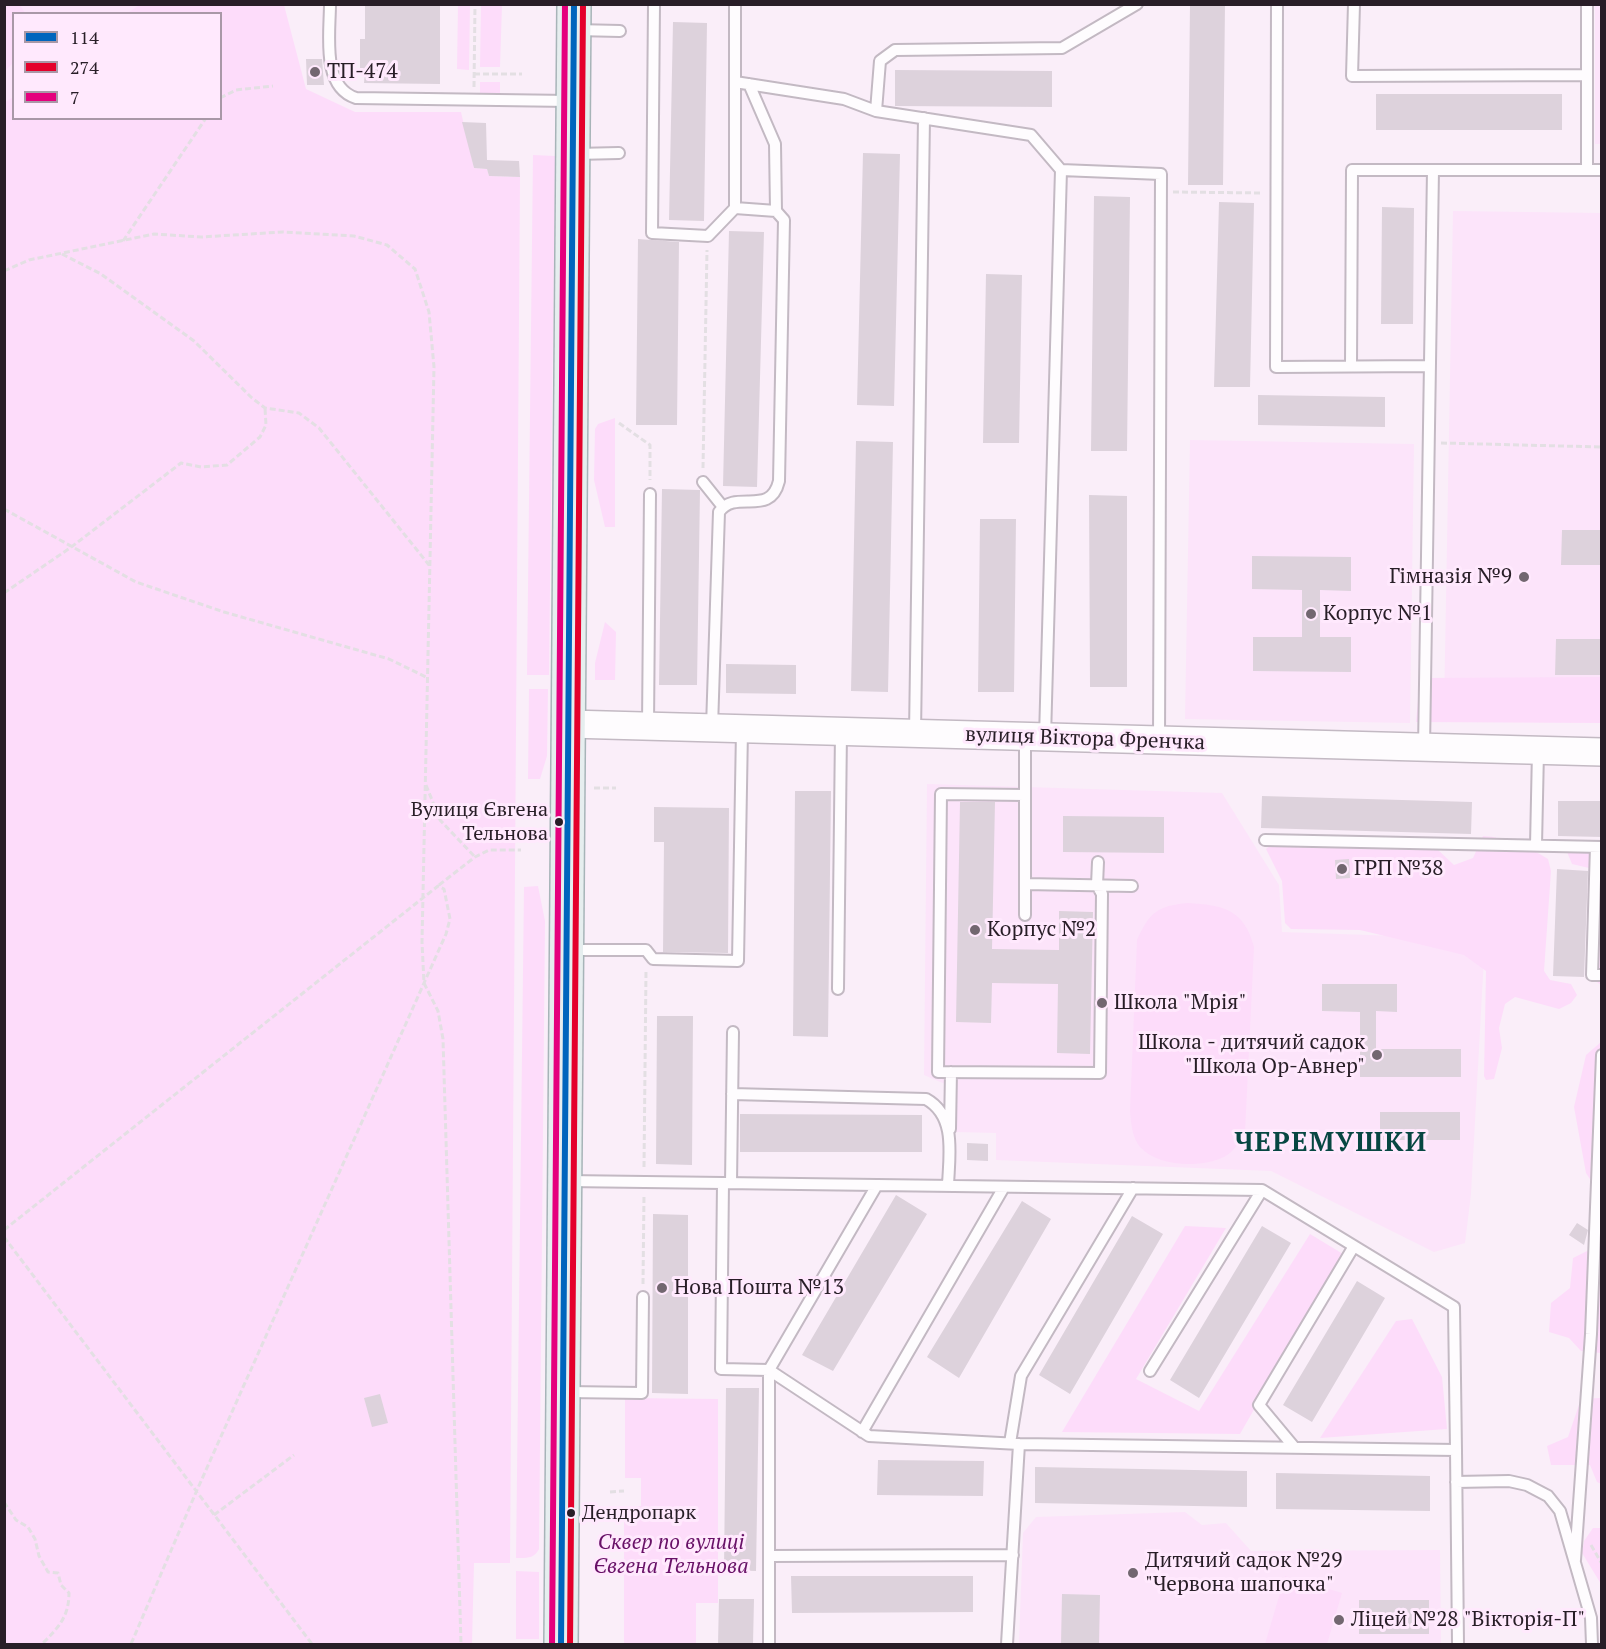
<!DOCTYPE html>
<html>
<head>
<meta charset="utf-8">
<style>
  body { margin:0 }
  #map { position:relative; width:1606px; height:1649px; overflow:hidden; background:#faeef9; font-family:"PT Serif",serif }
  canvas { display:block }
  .frame { position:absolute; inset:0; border:6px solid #281e27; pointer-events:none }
  .legend { position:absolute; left:12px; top:12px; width:210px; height:108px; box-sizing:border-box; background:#ffe9fd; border:2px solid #a998a7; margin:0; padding:8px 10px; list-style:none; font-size:18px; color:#281e27 }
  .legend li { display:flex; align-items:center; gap:12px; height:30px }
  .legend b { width:30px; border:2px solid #a998a7 }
</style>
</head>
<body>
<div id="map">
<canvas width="1606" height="1649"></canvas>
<div class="frame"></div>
<ul class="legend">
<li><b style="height:8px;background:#0065bd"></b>114</li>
<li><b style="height:8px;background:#e4002b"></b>274</li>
<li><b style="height:8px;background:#e5007d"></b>7</li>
</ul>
</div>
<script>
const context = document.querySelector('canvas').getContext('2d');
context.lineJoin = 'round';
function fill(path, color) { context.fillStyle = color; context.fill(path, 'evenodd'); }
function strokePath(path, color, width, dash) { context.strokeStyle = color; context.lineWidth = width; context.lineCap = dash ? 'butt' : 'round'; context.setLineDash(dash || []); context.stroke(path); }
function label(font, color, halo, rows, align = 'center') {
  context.font = font + ' "PT Serif",serif'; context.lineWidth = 6; context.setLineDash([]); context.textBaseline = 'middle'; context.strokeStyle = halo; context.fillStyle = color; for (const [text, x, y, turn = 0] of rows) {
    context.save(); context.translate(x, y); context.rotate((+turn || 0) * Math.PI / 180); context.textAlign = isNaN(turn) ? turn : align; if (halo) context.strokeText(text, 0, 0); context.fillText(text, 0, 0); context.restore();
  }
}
fill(new Path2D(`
  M1601 4 1602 144H1595V5Z
  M5 5H139L127 13 14 14 13 97 5 103Z
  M1453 211 1601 213V712L1444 710Z
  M1190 440 1414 444 1410 723 1185 719Z
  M927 784 1222 793 1279 885 1282 932 1485 939 1471 1194 1465 1243 1434 1252 1271 1171 996 1160V1133L956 1132 957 1108 944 1107 945 1084 924 1075Z
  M1185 1512 1202 1525 1226 1523 1251 1551 1440 1550 1441 1644H1019L1023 1533 1036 1517Z`), '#fce4fa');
fill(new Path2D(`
  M5 4 20 5 25 13 14 14 13 63 5 71Z
  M139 5H284L306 89 355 112H461L474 168 487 169 489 176 520 177 510 1560V1563H474L472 1644H5L4 103 13 97 14 118H220V14L127 13Z
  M458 5H470L469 70 457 69Z
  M481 5H502L500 67H480Z
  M480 82H500V94H480Z
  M533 155 555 156 549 675H527Z
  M615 418V527H605L594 480 595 429 598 424Z
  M605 622 616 632 615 680H595V663Z
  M1601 677V723L1416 722 1420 678Z
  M529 689H548L547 756 540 779H528Z
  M1282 836 1438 850 1454 865 1473 858 1483 836C1505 837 1529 847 1548 859L1551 871 1544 971 1550 980 1571 984 1577 995 1571 1003 1559 1009 1515 997 1505 1004 1499 1028 1502 1048 1494 1079 1486 1080 1484 1076 1486 971 1464 955 1360 930 1291 929 1285 923 1282 881 1266 849Z
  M1575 842H1601V985L1588 976 1593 873 1589 868 1572 864 1567 852Z
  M538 886 545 921 539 1549C534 1559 526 1558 516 1558L524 887Z
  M1188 903C1223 905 1244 909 1254 947L1245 1132C1240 1141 1234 1152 1224 1157 1201 1168 1158 1167 1140 1147 1132 1137 1131 1123 1130 1111L1137 940C1150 912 1157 906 1188 903Z
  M1601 1042V1196L1586 1173 1574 1107 1586 1055Z
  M1185 1226 1226 1228 1136 1379 1199 1411 1310 1234 1343 1254 1240 1434 1062 1432Z
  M1601 1244V1353L1581 1351 1569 1338 1549 1332 1551 1303 1570 1288 1573 1258Z
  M1412 1319 1442 1377 1447 1429 1320 1438 1396 1321Z
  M625 1398 718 1399V1603H696V1644H624V1507L641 1506V1478H625Z
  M1600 1398 1601 1399V1484L1597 1482 1590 1465H1551L1547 1446 1568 1437 1581 1399Z
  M1593 1528H1601V1584L1582 1553 1584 1541Z
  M516 1571 539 1572V1639H516Z
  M1285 1576 1342 1593 1327 1644H1265Z`), '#fddcfa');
fill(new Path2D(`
  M365 4H440V84L364 83 365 71H360V39H365Z
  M1190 4H1225L1223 185H1188Z
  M673 22 707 23 704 221 669 220Z
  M306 59H322L324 85H307Z
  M895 70 1052 71V107L895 106Z
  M1376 94H1562V130H1376Z
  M462 122 486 123 487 160 519 161 520 177 489 176 487 169 474 168Z
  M863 153 900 154 894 406 857 405Z
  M1094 196 1130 197 1127 451H1091Z
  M1219 202 1254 203 1250 387H1214Z
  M1382 207 1414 208 1413 324H1381Z
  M729 231 764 232 757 487 723 486Z
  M638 239 679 242 677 425H636Z
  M986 274 1022 275 1019 443H983Z
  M1258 395 1385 397V427L1258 425Z
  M856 441 893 442 888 692 851 691Z
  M662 489 700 490 697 685H659Z
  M1089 495 1127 496V687H1090Z
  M980 519H1016L1014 692H978Z
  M1562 530H1602V565H1561Z
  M1252 556 1351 557V591L1320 590V637H1351V672L1253 671V637H1302V590L1252 589Z
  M1556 639H1602V675H1555Z
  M726 664 796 665V694L726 693Z
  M795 791H831L828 1037 793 1036Z
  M1262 796 1472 802 1471 834 1261 828Z
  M1558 801H1602V837L1558 836Z
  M960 802H995L992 949 1059 950V911L1093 912 1090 1054 1057 1053 1058 984 992 983 991 1023 956 1022Z
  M654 807 729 808 728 953 663 952 664 842H654Z
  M1063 816 1164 817V853L1063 852Z
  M1349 859 1350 878 1336 879 1335 860Z
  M1557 869 1588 871 1584 977 1553 976Z
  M1322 984H1397V1012L1376 1011V1049H1461V1077H1360V1012L1322 1011Z
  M657 1016H693L692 1165 656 1164Z
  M1380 1112H1460V1140H1380Z
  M740 1114 922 1115V1152H740Z
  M967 1143 988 1144V1161L967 1160Z
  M896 1195 927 1214 833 1371 802 1355Z
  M1022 1201 1051 1219 959 1378 927 1357Z
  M653 1214 688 1215V1394L652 1393Z
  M1132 1216 1163 1234 1070 1394 1039 1375Z
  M1577 1223 1588 1230 1584 1245 1569 1235Z
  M1262 1226 1291 1243 1199 1398 1170 1380Z
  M1357 1281 1385 1298 1312 1422 1283 1405Z
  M726 1388H759L756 1571 724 1570Z
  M380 1394 388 1423 372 1427 364 1398Z
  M878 1460 984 1461 983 1496 877 1495Z
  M1035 1467 1247 1471V1507L1035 1503Z
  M1276 1473 1430 1476V1511L1276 1509Z
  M791 1576H973V1612L792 1613Z
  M1062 1594 1100 1595 1099 1644H1061Z
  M719 1599H754L753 1644H718Z
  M1359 1600H1429V1634H1359Z`), '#ddd2dc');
const service = new Path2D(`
  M330 4C330 33 321 87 356 98L569 101
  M654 4 652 233 708 236 735 208
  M735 4V82L844 99 876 111 1031 135 1061 170 1161 174 1159 740
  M1277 4 1276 367 1430 366
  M1354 4 1352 76 1587 75
  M576 30 620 31
  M735 82V208L776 211 775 144 749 84
  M876 111 880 61 895 50 1062 48 1137 4
  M576 154 619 153
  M1587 170V4
  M1351 366 1352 170H1602
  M703 482 723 507
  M648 725 650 494
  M712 727 719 512C736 488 770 518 779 481L784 220 776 211
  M915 733 924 118
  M1045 737 1061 170
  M1424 748 1433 170
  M1025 795 941 794 938 1072 1100 1073 1102 894 1097 885 1098 862
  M1265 840 1602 847
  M1536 845 1538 751
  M1596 847 1592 975H1602
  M1025 884 1132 886
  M1025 915V737
  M569 950H646L653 959 738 961 742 730
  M838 989 841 732
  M732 1094 926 1099C957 1116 949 1156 948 1186
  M950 1129 951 1072
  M567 1181 723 1183 721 1369 769 1370 869 1436 1019 1444 1456 1450 1458 1644
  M723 1183 1262 1190 1454 1307 1456 1450
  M731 1183 733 1032
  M1150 1371 1262 1190
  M567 1392 642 1393 643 1297
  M862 1432 1004 1187
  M1010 1443 1021 1376 1133 1188
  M1294 1447 1259 1405 1354 1246
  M1456 1482 1509 1481 1527 1485 1548 1496 1560 1511 1591 1618 1592 1644
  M769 1556V1370L877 1185
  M1575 1560 1591 1334 1602 1055
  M769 1644V1556L1013 1555
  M1007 1644 1019 1444`);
const tertiary = new Path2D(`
  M569 724 1602 752`);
const primary = new Path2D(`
  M561 1644 574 4`);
strokePath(service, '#c3b9c3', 14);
strokePath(tertiary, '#c3b9c3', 30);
strokePath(primary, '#a7b4b8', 36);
strokePath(new Path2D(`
  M474 74H522
  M474 87 475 4
  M220 98 236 90 273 86
  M1173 192 1263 193
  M123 241 206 118
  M62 254 101 274 194 341 252 398 265 408 299 413 319 428 429 565
  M4 271 29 260 154 234 201 237 283 232 354 236 387 245 415 269 429 312 434 367 422 942 424 983 438 1011 443 1039 461 1644
  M619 423 650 445V480
  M1441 443 1602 447
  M703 468 707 250
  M4 509 136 582 224 612 389 659 428 678
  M4 593 70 548 181 463 201 467 227 465 260 437 266 425 265 408
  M426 785 440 820 475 857
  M594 788H616
  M439 885 475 857 489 850H521
  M644 1167 646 970
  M4 1230 438 886 444 889 450 919 446 934 197 1490 131 1644
  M4 1237 312 1644
  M643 1284 644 1195
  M610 1492 624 1491
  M4 1502 16 1520 28 1527 35 1539 39 1556 48 1572 58 1573 61 1585 69 1593C69 1617 58 1628 42 1644
  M214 1515 294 1455
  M1591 1545 1602 1564`), '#e3dfe3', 3, [6, 3]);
strokePath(service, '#fefcfe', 10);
strokePath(tertiary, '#fefcfe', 27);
strokePath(primary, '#e6eeef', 33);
strokePath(new Path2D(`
  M561 1644 574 4`), '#0065bd', 6);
strokePath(new Path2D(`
  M570 1644 583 4`), '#e4002b', 6);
strokePath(new Path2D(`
  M552 1644 565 4`), '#e5007d', 6);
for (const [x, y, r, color] of [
  [315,72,6,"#726770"],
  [1524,577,6,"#726770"],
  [1311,614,6,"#726770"],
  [559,822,5,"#281e27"],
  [1342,869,6,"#726770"],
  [975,930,6,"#726770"],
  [1102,1003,6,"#726770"],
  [1377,1055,6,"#726770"],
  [662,1288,6,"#726770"],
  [571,1513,5,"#281e27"],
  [1133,1573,6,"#726770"],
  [1339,1620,6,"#726770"]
]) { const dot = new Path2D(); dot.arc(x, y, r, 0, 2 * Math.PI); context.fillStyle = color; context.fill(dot); strokePath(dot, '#ffe9fd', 2); }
label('20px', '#281e27', '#ffe9fd', [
  ["Вулиця Євгена",548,810],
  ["Тельнова",548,834],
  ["Дендропарк",582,1513,"left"]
], 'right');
label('21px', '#281e27', '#ffe9fd', [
  ["ТП-474",327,72],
  ["Гімназія №9",1512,577,"right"],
  ["Корпус №1",1323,614],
  ["ГРП №38",1354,869],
  ["Корпус №2",987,930],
  ["Школа \"Мрія\"",1114,1003],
  ["Школа - дитячий садок",1365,1043,"right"],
  ["\"Школа Ор-Авнер\"",1365,1067,"right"],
  ["Нова Пошта №13",674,1288],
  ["Дитячий садок №29",1145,1561],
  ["\"Червона шапочка\"",1145,1585],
  ["Ліцей №28 \"Вікторія-П\"",1351,1620]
], 'left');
label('21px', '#281e27', '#ffe9fd', [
  ["вулиця Віктора Френчка",1085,739,2]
]);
label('italic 21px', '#681167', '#ffe9fd', [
  ["Сквер по вулиці",671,1543],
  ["Євгена Тельнова",671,1567]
]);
context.letterSpacing = '1.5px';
label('bold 27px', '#074742', '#ffe9fd', [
  ["ЧЕРЕМУШКИ",1331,1143]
]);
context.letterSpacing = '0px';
</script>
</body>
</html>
